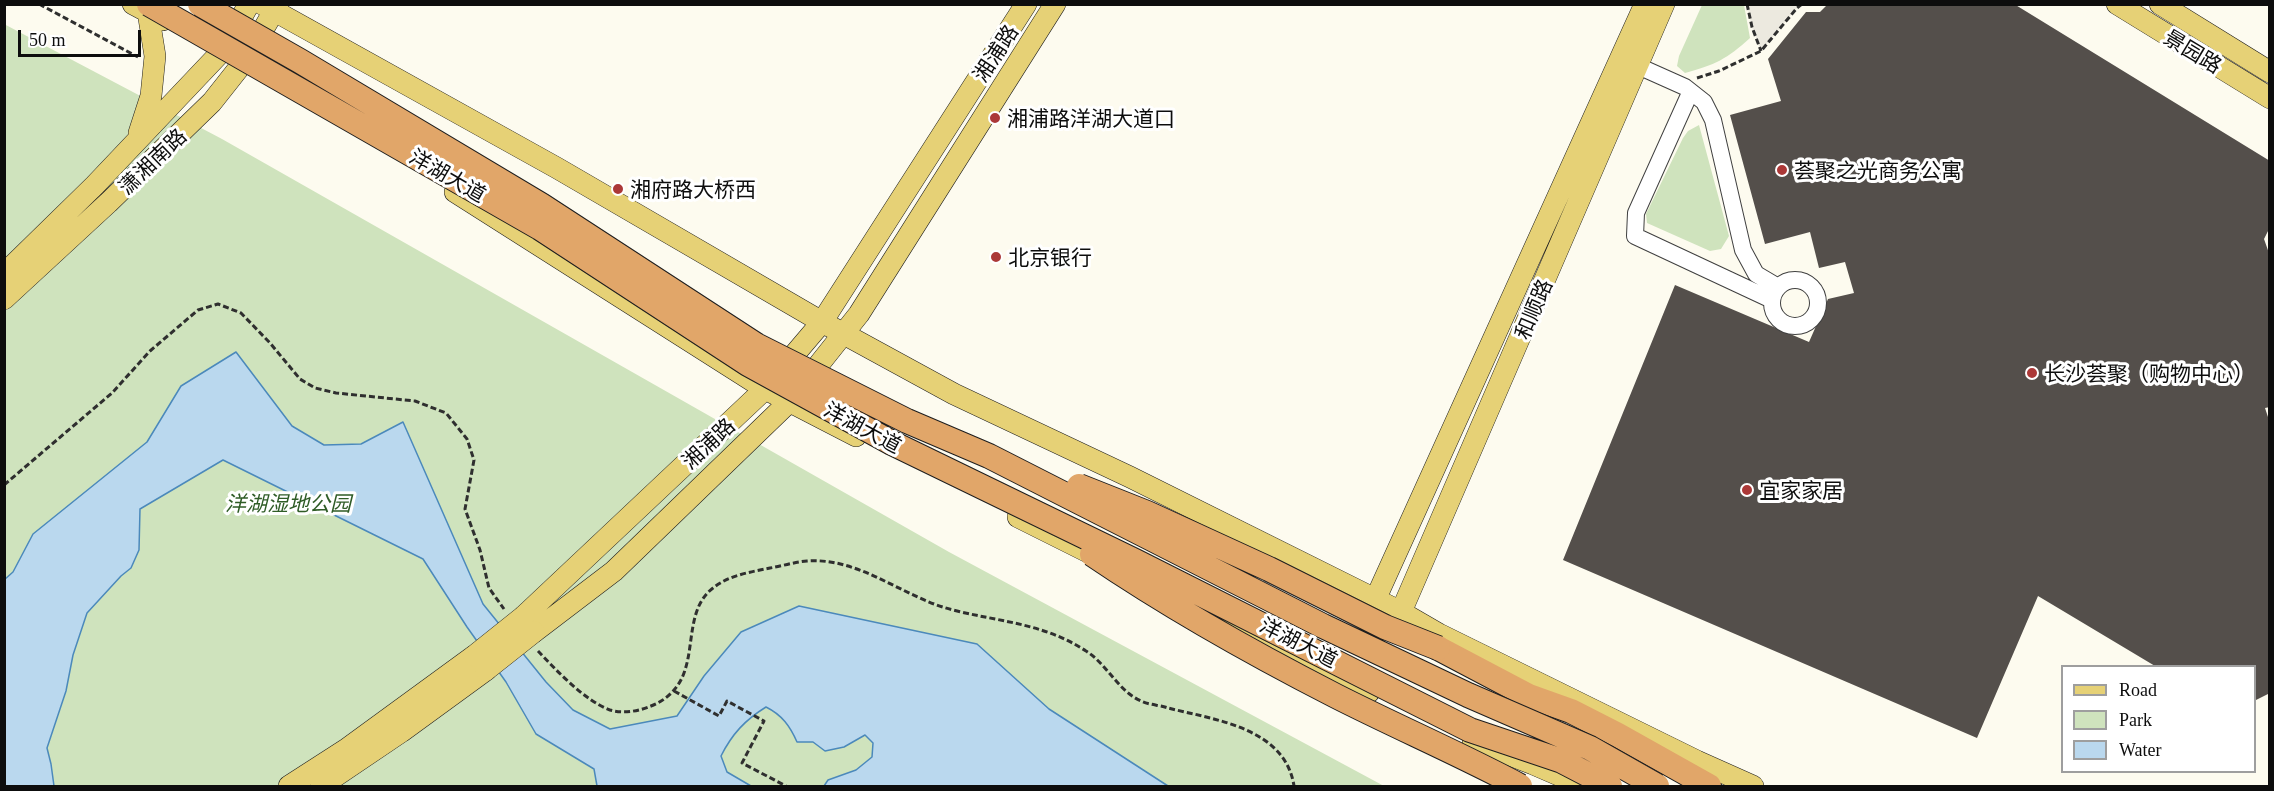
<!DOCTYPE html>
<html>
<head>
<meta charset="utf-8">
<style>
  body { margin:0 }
  #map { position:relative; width:2274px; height:791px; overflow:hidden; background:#fdfbef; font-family:Georgia,serif }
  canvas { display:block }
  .frame { position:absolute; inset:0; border:6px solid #0d0d0d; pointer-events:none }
  .legend { position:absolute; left:2061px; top:665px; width:195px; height:108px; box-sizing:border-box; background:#fff; border:2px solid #9e9e9e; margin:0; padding:8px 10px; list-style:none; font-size:18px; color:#0d0d0d }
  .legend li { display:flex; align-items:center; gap:12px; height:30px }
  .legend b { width:30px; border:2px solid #9e9e9e }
  .scale { position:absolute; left:18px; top:30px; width:123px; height:27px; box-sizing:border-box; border:3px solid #0d0d0d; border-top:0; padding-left:8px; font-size:18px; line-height:21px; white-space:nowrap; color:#0d0d0d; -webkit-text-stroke:4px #fff; paint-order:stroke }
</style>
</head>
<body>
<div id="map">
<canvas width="2274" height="791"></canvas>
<div class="frame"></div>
<ul class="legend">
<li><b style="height:8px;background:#e6d176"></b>Road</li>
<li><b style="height:16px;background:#cfe3bd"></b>Park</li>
<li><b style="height:16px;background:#bad8ee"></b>Water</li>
</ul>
<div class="scale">50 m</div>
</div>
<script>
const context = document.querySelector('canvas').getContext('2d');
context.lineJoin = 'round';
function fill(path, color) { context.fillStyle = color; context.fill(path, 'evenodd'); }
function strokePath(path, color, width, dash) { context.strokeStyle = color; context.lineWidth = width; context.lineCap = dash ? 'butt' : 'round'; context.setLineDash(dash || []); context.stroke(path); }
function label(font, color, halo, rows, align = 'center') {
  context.font = font + ' Georgia,"Noto Sans SC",serif'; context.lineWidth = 6; context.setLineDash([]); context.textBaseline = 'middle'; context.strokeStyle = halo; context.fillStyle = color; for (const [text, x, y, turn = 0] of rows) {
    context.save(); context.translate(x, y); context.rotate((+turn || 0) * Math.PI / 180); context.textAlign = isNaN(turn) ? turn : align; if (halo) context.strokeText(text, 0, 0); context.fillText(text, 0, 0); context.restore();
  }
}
fill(new Path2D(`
  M1702 5H1744L1750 38C1727 59 1715 65 1685 73L1677 66 1679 56Z
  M4 24 222 139 949 552 1384 786H5Z
  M1699 125 1729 236 1721 249 1710 251 1647 223 1646 214 1683 138 1688 131Z`), '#cfe3bd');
fill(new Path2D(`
  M1747 5V4L1802 5 1797 8 1761 51 1752 27Z`), '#ece9df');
const water = new Path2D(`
  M236 352 292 426 324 445 361 444 403 422 483 604 546 682 573 710 610 729 677 716 704 676 741 632 799 606 977 644 1049 709 1168 786H824L828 780 856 770 872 757 873 743 865 735 844 747 825 751 813 742H797C790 726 782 715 766 707 745 720 732 734 721 756L727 772 751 786H597L594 769 536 734 506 682 467 627 423 559 223 460 140 509 139 550 131 568 121 576 87 613 73 655 66 691 47 748 51 764 54 786H56H5L4 580 13 572 33 534 147 442 181 386Z`);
fill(water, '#bad8ee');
strokePath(water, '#4b89bb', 1.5);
fill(new Path2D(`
  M1828 4H2014L2270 161V227L2264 239 2270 256V407L2265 408 2270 423V693L2254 701V666H2155L2038 596 1977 738 1563 560 1675 285 1809 342 1828 299 1854 293 1845 262 1819 268 1810 232 1765 244 1730 115 1781 101 1768 59 1806 12H1820Z`), '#544f4b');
const minor = new Path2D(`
  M1638 66 1685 87 1704 102 1713 120 1743 250 1756 274 1778 287
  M1690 93 1636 213 1635 236 1772 300
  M1772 303a23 23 0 1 1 46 0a23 23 0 1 1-46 0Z`);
const major = new Path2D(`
  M133 4 163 20
  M262 4 557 168 822 322 954 394 1130 477 1401 612 1439 634 1697 761 1753 786
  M2117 4 2270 98
  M2160 4 2270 72
  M139 133 151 96 155 56 148 12
  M455 192 765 389 856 436
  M4 274 95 185 223 50 249 4
  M4 299 108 203 212 102 246 59 278 4
  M1018 517 1106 561
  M1179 598 1369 692
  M1375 600 1645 4
  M1401 612 1664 4
  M524 616 765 389 822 322 1026 4
  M534 632 614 571 789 402 859 314 1055 4
  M1473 741 1533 764 1584 786
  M289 786 348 748 474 656
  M321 786 401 732 486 670`);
const highway = new Path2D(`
  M1438 648 1529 696 1571 711 1618 735 1709 786`);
strokePath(minor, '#404040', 18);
strokePath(major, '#1e1e1e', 22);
strokePath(highway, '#1e1e1e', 26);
strokePath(new Path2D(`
  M39 4 138 57
  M1747 4 1752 27 1761 51
  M1697 78 1719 71 1761 51 1797 8 1802 4
  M2269 255H2270
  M4 485 112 393 150 351 198 310 218 304 241 313 270 343 300 379 315 388 336 393 415 401 446 413 467 439 474 460 465 509 480 550 489 588 504 609
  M538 651C556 670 585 701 610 710 624 714 639 711 651 706 667 700 680 687 685 670 694 643 688 607 713 588 729 575 751 572 770 568 782 566 795 562 807 561 860 557 904 598 953 610 1000 622 1043 623 1086 651 1107 664 1118 691 1141 701 1149 705 1160 705 1168 708 1216 720 1285 728 1294 786
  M674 691 719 716 727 701 764 721 742 763 786 786`), '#2f2f2f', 3, [6, 3]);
strokePath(minor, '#fff', 16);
strokePath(major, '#e6d176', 21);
strokePath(highway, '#e1a669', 24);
const majorBridge = new Path2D(`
  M474 656 524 616
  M486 670 534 632`);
const highwayBridge = new Path2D(`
  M149 4 540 228 748 364 892 443 1135 561 1470 730 1562 761 1610 786
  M200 4 300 61 541 205 756 345 907 421 989 456 1323 626 1468 695 1590 748 1657 786
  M1079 486 1147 513 1269 569 1385 627 1438 648
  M1092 554C1170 607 1252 653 1336 696 1397 727 1460 754 1520 786`);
strokePath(majorBridge, '#1e1e1e', 22, []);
strokePath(highwayBridge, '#1e1e1e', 26, []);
strokePath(majorBridge, '#e6d176', 21);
strokePath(highwayBridge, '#e1a669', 24);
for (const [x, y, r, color] of [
  [995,118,6,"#ab3837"],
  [1782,170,6,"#ab3837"],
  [618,189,6,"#ab3837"],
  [996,257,6,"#ab3837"],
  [2032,373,6,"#ab3837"],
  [1747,490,6,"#ab3837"]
]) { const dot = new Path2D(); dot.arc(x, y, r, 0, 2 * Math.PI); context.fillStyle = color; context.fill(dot); strokePath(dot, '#fff', 2); }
label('21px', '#0d0d0d', '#fff', [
  ["景园路",2193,51,31],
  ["湘浦路",995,53,-57],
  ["潇湘南路",152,161,-44],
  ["洋湖大道",448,175,30],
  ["和顺路",1533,309,-67],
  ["洋湖大道",863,427,28],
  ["湘浦路",708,443,-43],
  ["洋湖大道",1299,642,27]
]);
label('21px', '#0d0d0d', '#fff', [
  ["湘浦路洋湖大道口",1007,118],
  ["荟聚之光商务公寓",1794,170],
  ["湘府路大桥西",630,189],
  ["北京银行",1008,257],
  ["长沙荟聚（购物中心）",2044,373],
  ["宜家家居",1759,490]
], 'left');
label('italic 21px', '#2f5c26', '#fff', [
  ["洋湖湿地公园",288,503]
]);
</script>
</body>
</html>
